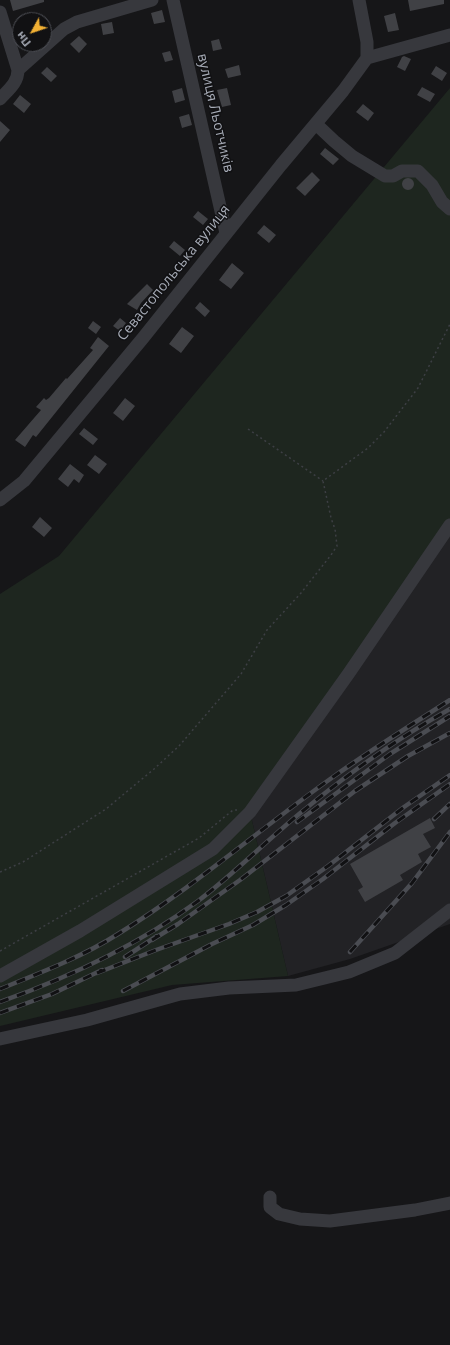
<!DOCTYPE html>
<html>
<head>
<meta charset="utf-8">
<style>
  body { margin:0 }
  #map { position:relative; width:450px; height:1345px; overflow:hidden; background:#161618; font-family:"Open Sans",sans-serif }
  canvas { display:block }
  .north { position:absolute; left:12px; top:12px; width:40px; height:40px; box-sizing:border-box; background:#111113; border:1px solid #4d4f55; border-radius:50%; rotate:230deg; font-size:11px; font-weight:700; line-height:16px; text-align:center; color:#a8adb8 }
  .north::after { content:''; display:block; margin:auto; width:14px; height:18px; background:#f2b134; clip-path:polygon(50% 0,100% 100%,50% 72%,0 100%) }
</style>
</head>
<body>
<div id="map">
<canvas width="450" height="1345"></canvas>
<div class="north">Пн</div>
</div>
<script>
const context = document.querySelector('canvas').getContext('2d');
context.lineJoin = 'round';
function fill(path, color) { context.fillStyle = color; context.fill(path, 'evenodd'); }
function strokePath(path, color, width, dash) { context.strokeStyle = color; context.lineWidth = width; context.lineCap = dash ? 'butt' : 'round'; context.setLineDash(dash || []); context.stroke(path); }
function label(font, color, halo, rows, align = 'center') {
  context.font = font + ' "Open Sans",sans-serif'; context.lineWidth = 3; context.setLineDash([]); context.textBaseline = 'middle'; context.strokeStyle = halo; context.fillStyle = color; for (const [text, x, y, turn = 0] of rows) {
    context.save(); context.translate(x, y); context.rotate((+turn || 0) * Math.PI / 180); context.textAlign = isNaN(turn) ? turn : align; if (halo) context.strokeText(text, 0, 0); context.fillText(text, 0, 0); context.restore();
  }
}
fill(new Path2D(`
  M450 526V924L350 959 288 976 250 812Z`), '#222225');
fill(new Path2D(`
  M450 88V525L250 812 288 976 172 985 0 1026V594L59 556Z`), '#1e261f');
fill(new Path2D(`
  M10 0H44V2L13 11Z
  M408 0H444V4L410 11Z
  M162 10 165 22 154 24 151 13Z
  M395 13 399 30 388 32 384 16Z
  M112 22 114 33 103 35 101 24Z
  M79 36 87 44 79 53 70 44Z
  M219 39 222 49 213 51 211 41Z
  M170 51 173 60 165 62 162 53Z
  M404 56 411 59 405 71 397 67 402 57Z
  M239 65 241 75 228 78 225 69Z
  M436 66 447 73 442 81 431 74Z
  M47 67 57 76 51 82 41 73Z
  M422 87 435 94 430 102 417 95Z
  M182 88 185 100 175 103 172 91Z
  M227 88 231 105 222 107 217 90Z
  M20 95 31 104 24 113 13 104Z
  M363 104 374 113 368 121 356 112Z
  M189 114 192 125 182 128 179 117Z
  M0 121 10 130 0 142Z
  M325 148 339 159 333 165 320 154Z
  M312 172 320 180 305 196 296 188Z
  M402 184a6 6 0 1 1 12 0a6 6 0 1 1-12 0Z
  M198 211 208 219 203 225 193 217Z
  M264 225 276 235 269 243 257 233Z
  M174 241 185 250 180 256 169 247Z
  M232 263 244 273 231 289 219 280Z
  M147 284 153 290 141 303 137 310 127 304Z
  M200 302 210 311 205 317 195 308Z
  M120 318 126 323 120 331 113 326Z
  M93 321 101 327 96 334 88 328Z
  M182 327 194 336 181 353 169 344Z
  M98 337 109 346 36 437 33 435 25 447 15 440 41 410 36 407 44 398 46 400 49 398 66 378 67 379 93 350 90 348Z
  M125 398 135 406 123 421 113 413Z
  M84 428 98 439 93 445 79 434Z
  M95 455 107 464 99 474 87 465Z
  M70 464 84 475 79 483 74 479 68 487 58 479Z
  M40 517 52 528 44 537 32 527Z
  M430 818 435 828 423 834 431 847 418 854 422 862 400 875 403 880 365 902 358 890 363 887 350 864Z`), '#404145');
strokePath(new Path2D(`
  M248 429 323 481
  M0 872 23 862 106 809 154 769 179 746 241 674 267 630 301 593 331 555 337 546 335 529 331 518 323 481 368 448 384 432 418 388 450 324
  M0 951 199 838 233 810H237`), '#3d3f44', 1.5, [2, 3]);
strokePath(new Path2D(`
  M173 0 226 233
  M359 0 367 42V58
  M0 12 18 70C18 83 8 90 0 99
  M367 58 450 35
  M18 70 64 29 77 22 152 0
  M316 124 334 141 352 156 385 176H393L402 171H418L432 185 442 202 450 209
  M0 500 24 481 143 338 281 165 343 91 367 58
  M0 976 80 931 213 849 250 812 349 673 450 525
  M0 1039 87 1020 180 994 229 988 296 985 349 972 395 953 450 910
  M270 1197V1207L279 1214 300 1219 330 1221 415 1210 450 1203`), '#37383d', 13);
const rail = new Path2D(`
  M434 819 450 804
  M297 822 390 754 450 716
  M152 940 178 924 240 880 355 791 408 756 450 733
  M350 952 412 883 450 832
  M125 957 157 936
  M97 973 156 950 229 924 257 912 286 896 328 866 404 807 450 775
  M0 989C40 973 82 957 118 934 194 887 261 828 333 777 371 750 411 725 450 700
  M123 991 212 944 253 925 286 905 323 879 395 823 450 784
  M0 1002C70 977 138 945 198 901 235 873 268 839 304 810 349 773 398 738 450 709
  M0 1013 52 994 102 970`);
strokePath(rail, '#4a4c52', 4.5);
strokePath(rail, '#111113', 3, [9]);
label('14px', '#a8adb8', '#111113', [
  ["вулиця Льотчиків",215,113,77],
  ["Севастопольська вулиця",174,273,-51]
]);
</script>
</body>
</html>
